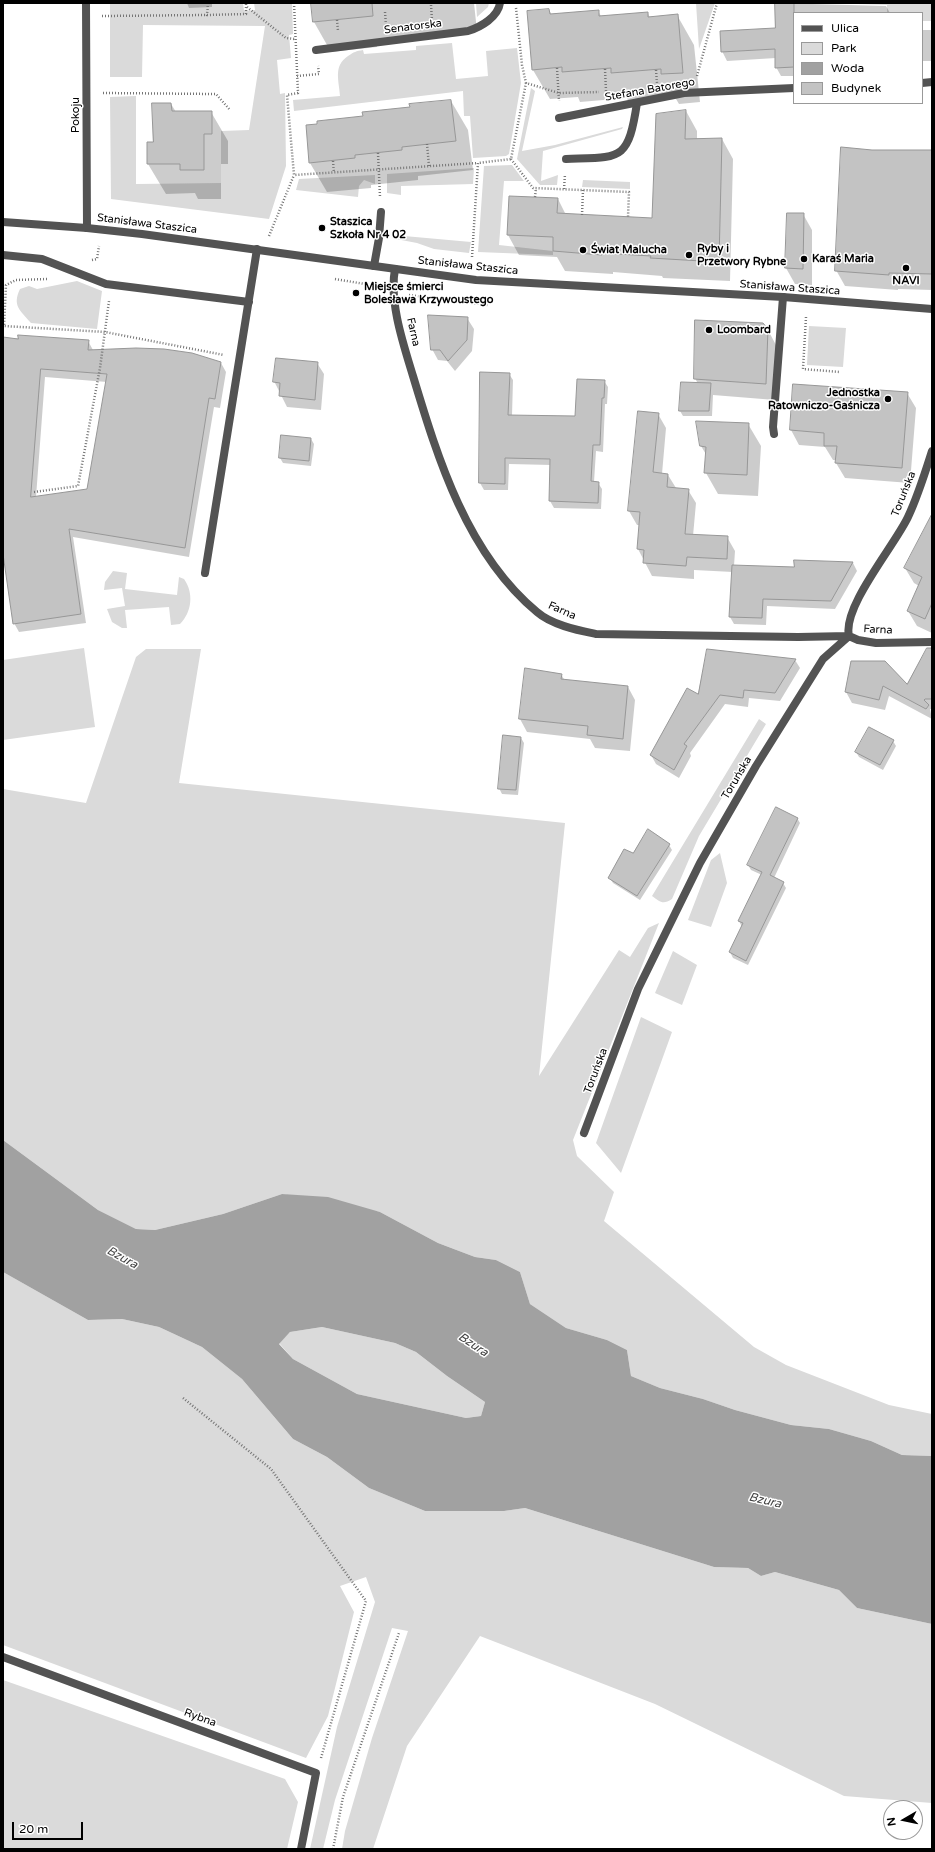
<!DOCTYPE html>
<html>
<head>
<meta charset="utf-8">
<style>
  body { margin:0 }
  #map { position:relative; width:935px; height:1852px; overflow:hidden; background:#fff; font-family:"Varela Round",sans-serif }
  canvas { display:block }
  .frame { position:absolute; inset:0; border:4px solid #000; pointer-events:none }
  .legend { position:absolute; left:793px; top:12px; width:130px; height:92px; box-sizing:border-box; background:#fff; border:1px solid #999; margin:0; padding:5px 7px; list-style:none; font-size:12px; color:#000 }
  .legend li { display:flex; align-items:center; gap:8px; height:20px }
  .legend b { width:20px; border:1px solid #999 }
  .north { position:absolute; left:883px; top:1800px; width:40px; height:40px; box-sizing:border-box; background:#fff; border:1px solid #999; border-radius:50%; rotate:261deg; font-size:11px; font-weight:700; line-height:16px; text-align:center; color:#000 }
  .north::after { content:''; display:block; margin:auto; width:14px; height:18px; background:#000; clip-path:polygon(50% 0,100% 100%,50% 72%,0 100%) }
  .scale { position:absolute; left:12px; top:1822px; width:71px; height:18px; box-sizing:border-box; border:2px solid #000; border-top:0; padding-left:5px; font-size:12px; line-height:14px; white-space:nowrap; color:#000; -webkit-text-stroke:3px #fff; paint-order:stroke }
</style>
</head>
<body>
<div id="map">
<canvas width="935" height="1852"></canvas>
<div class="frame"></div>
<ul class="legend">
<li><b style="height:5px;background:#535353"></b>Ulica</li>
<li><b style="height:11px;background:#dadada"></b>Park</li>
<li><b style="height:11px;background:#a1a1a1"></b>Woda</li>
<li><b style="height:11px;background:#c3c3c3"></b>Budynek</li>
</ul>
<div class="north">N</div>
<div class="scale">20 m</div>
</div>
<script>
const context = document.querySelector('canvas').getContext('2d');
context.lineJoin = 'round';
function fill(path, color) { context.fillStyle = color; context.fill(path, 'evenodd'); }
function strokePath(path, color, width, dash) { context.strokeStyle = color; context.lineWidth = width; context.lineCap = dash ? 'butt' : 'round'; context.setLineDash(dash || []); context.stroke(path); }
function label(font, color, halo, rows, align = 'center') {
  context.font = font + ' "Varela Round",sans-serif'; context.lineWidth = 3; context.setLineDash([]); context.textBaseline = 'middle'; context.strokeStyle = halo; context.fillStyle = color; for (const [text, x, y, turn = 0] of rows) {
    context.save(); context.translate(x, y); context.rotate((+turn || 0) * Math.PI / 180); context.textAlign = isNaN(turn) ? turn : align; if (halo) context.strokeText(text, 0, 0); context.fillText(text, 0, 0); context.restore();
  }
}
fill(new Path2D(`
  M110 3H243L244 11 255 10 254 3H292L293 34 289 35 291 58 277 60 280 94 285 93 286 166 269 219 111 199 110 97 136 96V184L221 183V131L249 130 265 26 143 25 142 77H110Z
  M476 3H489L488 7 477 17Z
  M696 3H715L699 49Z
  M829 3H932V21H922V13H887V5Z
  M452 43 456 79 488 76 486 51 517 48 521 83 509 154 506 156 473 158 470 116H464L463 91 294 111 293 100 340 96C339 80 333 66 348 56 354 52 356 51 363 50L364 54 416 50V46Z
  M531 88 535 91 522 151 555 145 623 127 622 129 543 151 541 181 558 175 557 185H540L517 159Z
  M512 165 524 181H504L499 245 553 251V255L478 252 484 166Z
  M474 168 473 184 401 186V195L387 193V174Z
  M375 175V184L364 180 359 186 358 197 296 190 299 179Z
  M583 180 630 182V189L582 187Z
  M393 235 471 242 469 253 434 249 417 243 396 239Z
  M77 281 102 291 97 329 31 323C20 310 12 306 20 289L29 286 37 289Z
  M809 326 846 328 843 367 807 365Z
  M113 571 127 573 125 589 177 595 179 577 184 579C194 593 192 612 180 624L171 625 169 607 125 610 127 628H122L112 622 107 609 125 606 122 588 104 590 105 582Z
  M84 648 95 727 3 740V660Z
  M146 649H201L179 783 565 823 539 1076 619 950 630 957 648 928 659 923 573 1140 577 1156 614 1192 604 1221 754 1347 786 1365 889 1405 932 1414V1456L902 1455 871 1441 829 1429 791 1425 735 1410 703 1399 660 1388 631 1376 627 1350 607 1340 566 1328 530 1304 520 1272 496 1260 475 1257 438 1243 380 1212 282 1194 223 1214 155 1230 136 1229 98 1210 3 1140V789L86 803 136 657Z
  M759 719 766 724 699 836 672 899C663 905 660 902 652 896Z
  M720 853 727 883 711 927 688 920 711 860Z
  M673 951 697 965 682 1005 655 993Z
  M641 1017 672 1032 621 1173 596 1143Z
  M3 1272 88 1320 122 1319 159 1327 202 1347 242 1379 293 1439 327 1457 369 1488 425 1511H504L525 1508 714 1567 748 1568 761 1576 775 1572 839 1590 857 1608 932 1624V1803L844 1796 655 1704 480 1636 407 1746 373 1849H342L345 1831 372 1738 408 1631 392 1628 335 1800 323 1849H310L337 1727 375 1602 366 1577 340 1586 354 1612 328 1716 306 1758 3 1645Z
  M322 1327 395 1343 416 1352 447 1376 485 1402 481 1416 466 1418 357 1394 293 1359 279 1343 290 1332Z
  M3 1680 285 1779 298 1802 287 1849H3Z`), '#dadada');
fill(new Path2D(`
  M3 1140 98 1210 136 1229 155 1230 223 1214 282 1194 328 1197 380 1212 438 1243 475 1257 496 1260 520 1272 530 1304 566 1328 607 1340 627 1350 631 1376 660 1388 703 1399 735 1410 791 1425 829 1429 871 1441 902 1455 932 1456V1624L857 1608 839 1590 775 1572 761 1576 748 1568 714 1567 525 1508 504 1511H425L369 1488 327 1457 293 1439 242 1379 202 1347 159 1327 122 1319 88 1320 3 1272ZM322 1327 395 1343 416 1352 447 1376 485 1402 481 1416 466 1418 357 1394 293 1359 279 1344 290 1332Z`), '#a1a1a1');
fill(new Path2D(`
  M187 3H212V7L189 8Z
  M312 3H474L477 31 377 43V47L331 52 314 22Z
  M776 3 886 6 890 13H794V76H781L776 67V58L727 61 722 51 776 29Z
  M549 10 552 15 598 11 601 16 648 13 650 18 677 15 694 45 700 102 679 104 676 99 629 103 627 98 580 102 578 97 550 99 533 70Z
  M922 30H932V61H922Z
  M451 101 468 130 473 170 418 176V180L371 185V188L327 192 310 163 364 117Z
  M171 104 176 112H211L228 141V164H221V199H198L195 193 166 194 148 164V143H154Z
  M686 111 697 131V140L722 139 733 159 730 281 663 278 662 276 613 272V274L565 271 557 257 519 255 508 235 558 199 566 215 653 220Z
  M872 151H932V290L898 289V290L845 286 836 270Z
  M803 214 812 230V285L795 284 786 268Z
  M467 318 474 329 472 351 455 371 447 361 438 360 432 349Z
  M768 330 777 347 775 400 713 395 712 416H683L680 411 698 384 695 378Z
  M3 338 88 341 93 350 221 363 226 372 220 408 214 407 189 557 73 537 86 623 19 632 14 623 3 547ZM45 377 107 382 88 490 36 497Z
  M317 363 324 374 321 410 287 407 274 381Z
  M481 373 509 374 513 380 512 416 576 417 604 381 608 387 607 404H605L603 452 596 451 594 482 598 483 602 489 601 509 554 508 550 501 551 465 509 464 508 490H484L480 483Z
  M907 393 916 408 910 483 845 478 836 463V460H833L825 447 799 445 791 430Z
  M639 412 658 414 666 428 662 474 668 475 676 488 688 490 696 503 693 536 727 537 735 551 734 566 795 568V561L853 563 857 571 835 609 767 606 766 625 734 624 730 617 733 572 694 570V579L652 576 638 549 640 525H637L629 511Z
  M748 424 761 446 758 496 718 494 706 473 707 456 701 446Z
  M311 439 314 444 311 466 283 463 280 458Z
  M932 516V633L917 626 908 611 919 586 914 583 905 568Z
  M795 660 800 668 780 701 749 698 748 707 725 704 690 753 691 756 679 778 656 764 651 755 698 696Z
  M852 662 908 685 932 662V709H930L932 719 889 696 885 710 852 703 846 692Z
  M526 669 561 674 565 681 628 687 635 700 630 751 595 748 590 739 527 732 520 719Z
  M521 738 524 743 518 795 502 794 499 788Z
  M893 741 896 746 883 770 859 757 856 752Z
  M797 818 800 823 774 878 783 883 786 888 748 965 733 958 730 952 742 927 739 921 762 875 751 870 748 865Z
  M669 845 672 850 640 900 613 883 610 878 634 854Z`), '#0003');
const building = new Path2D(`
  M311 3H372L373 16 313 22Z
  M775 3H794V67L775 68V49L721 52 720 31 775 28Z
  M549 9 550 14 599 10V16L648 12V17L678 14 683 73 661 74V69L611 73V68L562 72V67L532 70 527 11Z
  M451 100 456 141 402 147V150L355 155V158L309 163 306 125 317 124V121L363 116 362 112 410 107 409 104Z
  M152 103H171L172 111H212V134H204V170H180V164H147V142H153Z
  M686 110 685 139 722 138 719 262 650 258 651 256 602 253V255L553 251V237L507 235 509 196 558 198 557 213 652 218 656 114Z
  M841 147 872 150H932V274L889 273V275L835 271Z
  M787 213H804L803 269 785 268Z
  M428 315 468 317 467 340 448 361 440 350H431Z
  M695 320 763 323 768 329 766 384 694 379Z
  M18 335 89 340 88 350 136 348 164 349 192 353 221 362 215 399 209 398 185 548 69 529 81 614 13 624 3 554V337L18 339ZM41 369 107 374 87 489 31 497Z
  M276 358 318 362 315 400 279 396 280 383 273 382Z
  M480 372 510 373 508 415 575 416 577 379 605 380 604 398H602L600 445H593L591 481 599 482 598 503 549 501 550 459 505 458V484L479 483Z
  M681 382 711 383 709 411H679Z
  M793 384 908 392 902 468 835 463 837 446H824V433L790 430Z
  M638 411 659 413 653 472 668 474 667 487 689 489 685 534 728 536 727 559 687 557 686 566 643 563 644 550 637 549 640 512 628 511Z
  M696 421 749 423 747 475 704 473 706 447 700 446Z
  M281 435 311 438 309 461 279 458Z
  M932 514V603L925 619 907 611 922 577 904 568Z
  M794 560 853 562 831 601 763 599 762 618 729 617 732 565 794 567Z
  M927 648H932V699H925L924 700 929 705 926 709 883 686 879 700 845 692 851 661H885L907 684Z
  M707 649 796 659 775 693 744 690 743 698 720 695 684 744 687 746 674 770 650 755 687 688 698 694Z
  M525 668 562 674 561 679 628 686 623 739 587 735 588 726 519 719Z
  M869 727 894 740 880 765 855 752Z
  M503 735 521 737 516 790 498 789Z
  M776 807 798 818 770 875 784 882 746 961 729 952 743 923 738 921 762 872 747 865Z
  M648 829 670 844 637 896 608 878 624 849 633 853Z`);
fill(building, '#c3c3c3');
strokePath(building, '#979797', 1);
strokePath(new Path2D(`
  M208 3 207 15 246 14V3
  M294 3 298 93 287 95 294 175 478 163
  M431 5 432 20
  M247 7 286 38 295 39
  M516 8 522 65 526 83 559 93 599 92
  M385 12 386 25
  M102 16 207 15
  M337 20 338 31
  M557 68 559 101
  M605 69 606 91
  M656 70 657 83
  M297 76 319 74 318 66
  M697 76 717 3
  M103 93 216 94 230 110
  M427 144 429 166
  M378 153 380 197
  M511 159 533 188 629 192 628 217
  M333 161 334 173
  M564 189 565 174
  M535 197 536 188
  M582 215 583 190
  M269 236 294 175
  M472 257 478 163 511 159 526 83
  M92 260 97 259 99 246
  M47 279 16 280 6 285 4 326 105 332 224 355
  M335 279 377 286
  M409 295 488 305
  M806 317 803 369 840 372
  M34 492 78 486 100 368 109 301
  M183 1398 271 1469 366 1601 321 1758
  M333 1849 343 1797 399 1633`), '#757575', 2.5, [1, 2]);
strokePath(new Path2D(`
  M316 50 468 31C481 27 498 17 500 3
  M566 159C621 157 628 162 637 103
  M3 255 42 259 106 284 249 302
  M374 266 379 238 381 212
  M205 573 257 249`), '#535353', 8);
strokePath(new Path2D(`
  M86 3 87 228
  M922 83 932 82
  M559 118 684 93 794 88
  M395 269C389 302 403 343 413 376 438 459 467 554 537 612 552 625 577 630 596 634L798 637 849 636 858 640 876 643 932 642
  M774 434 773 427 783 297
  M584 1133 638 989 700 863 756 766 823 659 849 636C842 607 895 545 908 517 918 496 925 473 932 451
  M3 1657 316 1773 301 1849`), '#535353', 8);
strokePath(new Path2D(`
  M3 222 87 228 142 234 476 280 783 297 932 309`), '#535353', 8);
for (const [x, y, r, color] of [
  [322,228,4,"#000"],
  [583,250,4,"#000"],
  [689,255,4,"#000"],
  [804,259,4,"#000"],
  [906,268,4,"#000"],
  [356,293,4,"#000"],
  [709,330,4,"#000"],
  [888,399,4,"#000"]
]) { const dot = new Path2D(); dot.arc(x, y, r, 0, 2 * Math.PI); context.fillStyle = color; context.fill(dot); strokePath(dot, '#fff', 1.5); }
label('11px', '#000', '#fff', [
  ["Senatorska",413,27,-7],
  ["Stefana Batorego",650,90,-10],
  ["Pokoju",76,115,-90],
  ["Stanisława Staszica",147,224,7],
  ["Stanisława Staszica",468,266,6],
  ["Stanisława Staszica",790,288,4],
  ["Farna",413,332,77],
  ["Toruńska",904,494,-68],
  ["Farna",562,611,24],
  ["Farna",878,630,3],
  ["Toruńska",737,778,-59],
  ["Toruńska",596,1071,-69],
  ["Rybna",200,1718,20]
]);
label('bold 11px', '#000', '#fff', [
  ["Staszica",330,222],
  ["Szkoła Nr 4 02",330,235],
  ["Ryby i",697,249],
  ["Przetwory Rybne",697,262],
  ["Świat Malucha",591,250],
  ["Karaś Maria",812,259],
  ["NAVI",906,281,"center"],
  ["Miejsce śmierci",364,287],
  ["Bolesława Krzywoustego",364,300],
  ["Loombard",717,330],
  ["Jednostka",880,393,"right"],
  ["Ratowniczo-Gaśnicza",880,406,"right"]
], 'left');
label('italic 12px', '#424242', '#fff', [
  ["Bzura",122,1258,29],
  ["Bzura",473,1345,34],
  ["Bzura",765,1501,13]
]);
</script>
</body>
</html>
